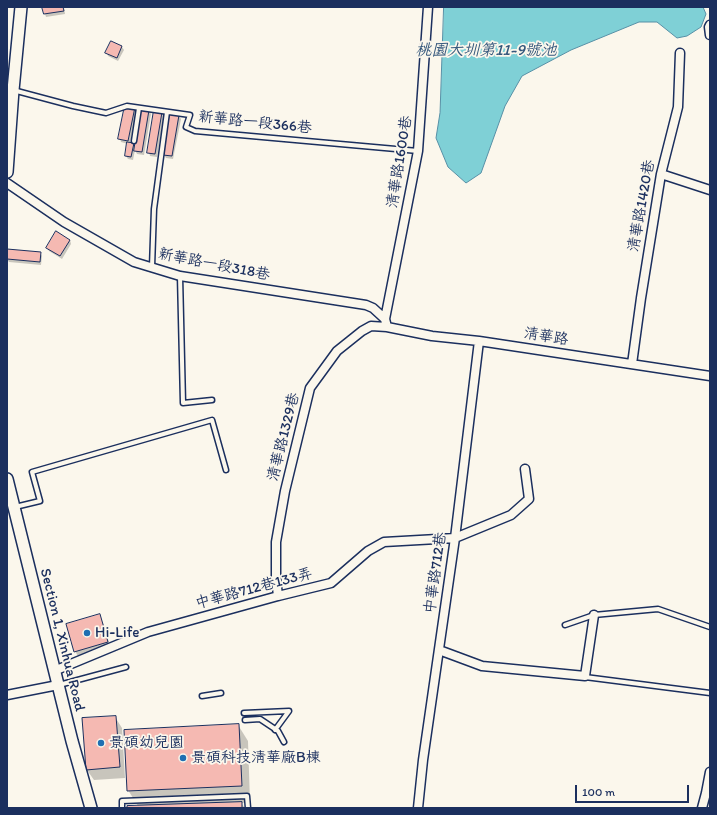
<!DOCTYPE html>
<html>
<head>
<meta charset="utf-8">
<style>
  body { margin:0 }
  #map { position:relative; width:717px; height:815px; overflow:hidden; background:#fbf7ec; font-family:Itim,sans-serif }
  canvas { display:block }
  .frame { position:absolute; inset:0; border:8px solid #1b2f5e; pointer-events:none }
  .scale { position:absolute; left:575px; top:785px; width:114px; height:18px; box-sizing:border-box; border:2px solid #1b2f5e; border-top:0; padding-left:5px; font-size:12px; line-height:14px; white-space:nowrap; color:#1b2f5e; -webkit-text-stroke:3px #fbf7ec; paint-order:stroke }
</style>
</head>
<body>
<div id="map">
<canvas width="717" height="815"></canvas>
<div class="frame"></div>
<div class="scale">100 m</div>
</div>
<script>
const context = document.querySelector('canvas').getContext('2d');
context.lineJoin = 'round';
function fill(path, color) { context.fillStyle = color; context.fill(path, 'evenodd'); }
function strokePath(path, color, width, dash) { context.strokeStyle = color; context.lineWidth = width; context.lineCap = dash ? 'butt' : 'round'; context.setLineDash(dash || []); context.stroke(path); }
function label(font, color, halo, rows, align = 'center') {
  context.font = font + ' Itim,"LXGW WenKai TC",sans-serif'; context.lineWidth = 3.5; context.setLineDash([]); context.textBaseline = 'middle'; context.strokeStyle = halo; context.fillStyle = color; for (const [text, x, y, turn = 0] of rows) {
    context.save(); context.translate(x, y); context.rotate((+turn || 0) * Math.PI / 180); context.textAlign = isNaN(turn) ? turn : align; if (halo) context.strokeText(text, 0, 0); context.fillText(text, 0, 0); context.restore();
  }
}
const water = new Path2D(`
  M444 7H703L706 14 701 27 687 36 677 38 657 22H639L571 50 522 76 505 106 481 173 466 183 448 167 436 138 440 113Z`);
fill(water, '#7fd0d6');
strokePath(water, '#5790a6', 1);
fill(new Path2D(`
  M43 7H64L65 14 46 17Z
  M112 42 122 47 124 50 118 61 108 56 107 53Z
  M134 108 136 111 130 144H134L136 148 149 111 151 114 144 155 137 154 135 150 133 160 128 159 126 156 128 144 121 142 120 139Z
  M162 113 164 116 157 157 150 156 149 152Z
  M179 116 181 119 173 159 166 158 164 155Z
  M70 240 71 244 62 259 49 251 47 248Z
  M40 253 42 256 41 265 9 262 7 259Z
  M99 616 103 623 111 649 79 658 75 651Z
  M115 717 122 728 125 778 94 780 87 770Z
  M238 725 248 741 250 802 241 803 245 808H128L138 806 128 790Z`), '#0003');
const building = new Path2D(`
  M42 7H63L64 11 44 14Z
  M111 41 122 46 117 58 105 53Z
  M125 105 135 107 128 141 118 139Z
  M141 108 149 110 142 152 134 151Z
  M154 110 162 112 155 154 147 153Z
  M170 113 179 115 172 156 163 155Z
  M127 142 134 143 131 157 125 156Z
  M56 231 70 240 60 256 46 248Z
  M7 249 41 252 40 262 7 259Z
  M100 614 108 642 74 652 66 624Z
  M116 716 120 767 86 770 82 718Z
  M239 724 242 786 127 791 124 730Z
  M242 802V808H127V806Z`);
fill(building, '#f5b9b2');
strokePath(building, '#1b2f5e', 1);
const lane = new Path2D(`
  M13 90 73 106 106 113 127 106 190 115 186 127 195 131 418 151
  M134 141 139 108
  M152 267 154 209 167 112
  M180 276 183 403 212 400
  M15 507 40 501 32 472 212 420 226 470
  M565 625 594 615 658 609 710 627
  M585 677 710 693
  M59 685 126 667
  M202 696 221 693
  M244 713 289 711 275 730
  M245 720 260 719 278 731 284 742
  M122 808V801L247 796 248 808`);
const street = new Path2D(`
  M428 7 418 151 385 319 387 327 432 336 479 341 710 376
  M710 25 709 27 710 35
  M661 174 710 190
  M7 183 64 222 134 262 180 276 366 305 373 308 385 319
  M632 364 641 298 661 174 678 107 680 53
  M278 596 276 578V542L285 491 310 388 337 351 362 331 371 326 387 327
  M439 650 482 666 585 676 594 615
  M54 671 148 632 278 596 331 583 368 551 384 542 455 538 511 515 529 499 525 469
  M7 695 58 685
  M418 808 423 760 455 538 479 341
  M702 808 706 793 710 772`);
const secondary = new Path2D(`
  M7 172 13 90 21 7
  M7 479 72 741 91 808`);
strokePath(lane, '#1b2f5e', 7);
strokePath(street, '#1b2f5e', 11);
strokePath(secondary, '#1b2f5e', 14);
strokePath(lane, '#fbf7ec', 4);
strokePath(street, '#fbf7ec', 8);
strokePath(secondary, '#fbf7ec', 11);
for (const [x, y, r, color] of [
  [87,633,4,"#1f6fb2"],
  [101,743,4,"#1f6fb2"],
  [183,758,4,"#1f6fb2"]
]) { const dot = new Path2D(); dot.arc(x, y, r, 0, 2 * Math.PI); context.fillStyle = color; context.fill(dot); strokePath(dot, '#fbf7ec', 1.5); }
label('15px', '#1b2f5e', '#fbf7ec', [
  ["新華路一段366巷",255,123,6],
  ["清華路1600巷",400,162,-81],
  ["清華路1420巷",642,206,-80],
  ["新華路一段318巷",214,265,11],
  ["清華路",546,337,9],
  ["清華路1329巷",284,437,-76],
  ["中華路712巷",436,573,-82],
  ["中華路712巷133弄",254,589,-15],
  ["Section 1, Xinhua Road",62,640,76]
]);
label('15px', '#1b2f5e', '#fbf7ec', [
  ["Hi-Life",95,633],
  ["景碩幼兒園",109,743],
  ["景碩科技清華廠B棟",191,758]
], 'left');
label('italic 16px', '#34577c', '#fbf7ec', [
  ["桃園大圳第11-9號池",486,51]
]);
</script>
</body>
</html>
